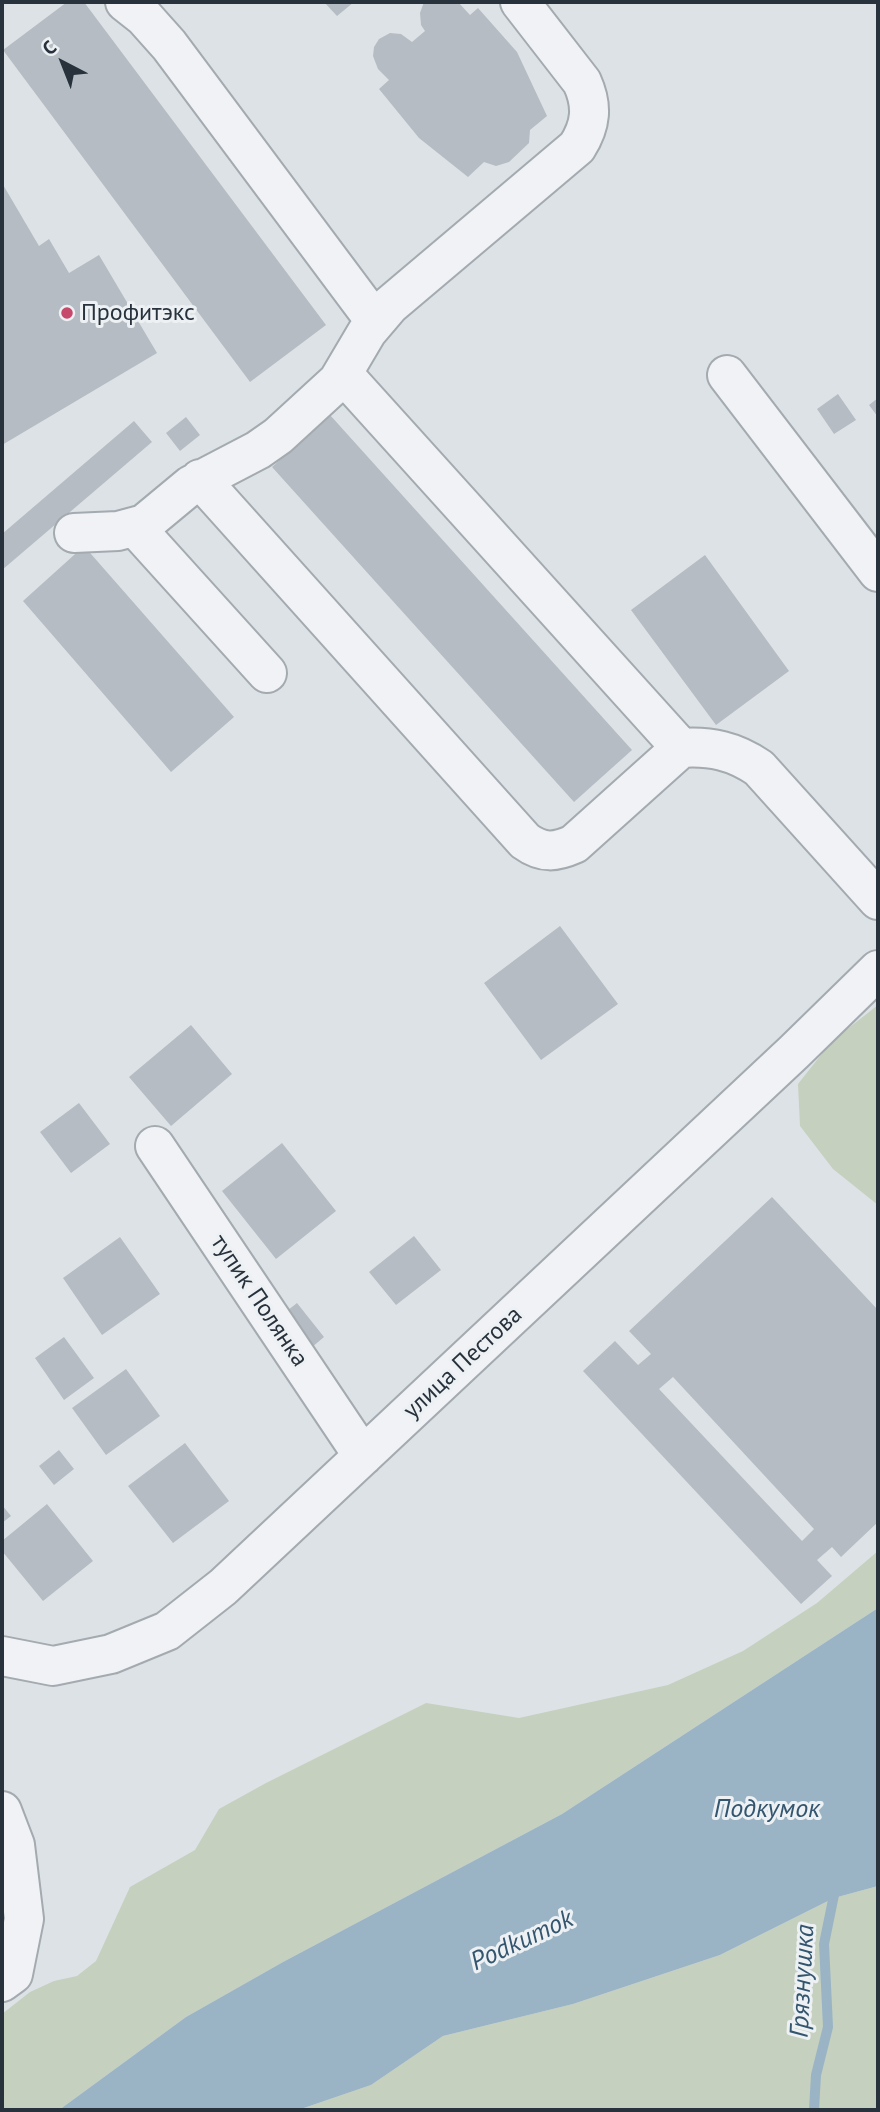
<!DOCTYPE html>
<html>
<head>
<meta charset="utf-8">
<style>
  body { margin:0 }
  #map { position:relative; width:880px; height:2112px; overflow:hidden; background:#dde2e6; font-family:"PT Sans",sans-serif }
  canvas { display:block }
  .frame { position:absolute; inset:0; border:4px solid #28323c; pointer-events:none }
  .north { position:absolute; left:28px; top:28px; width:70px; height:70px; -webkit-text-stroke:5px #edf1f4; paint-order:stroke; rotate:318deg; font-size:19px; font-weight:700; line-height:28px; text-align:center; color:#28323c }
  .north::after { content:''; display:block; margin:auto; width:24px; height:32px; background:#28323c; clip-path:polygon(50% 0,100% 100%,50% 72%,0 100%) }
</style>
</head>
<body>
<div id="map">
<canvas width="880" height="2112"></canvas>
<div class="frame"></div>
<div class="north">С</div>
</div>
<script>
const context = document.querySelector('canvas').getContext('2d');
context.lineJoin = 'round';
function fill(path, color) { context.fillStyle = color; context.fill(path, 'evenodd'); }
function strokePath(path, color, width, dash) { context.strokeStyle = color; context.lineWidth = width; context.lineCap = dash ? 'butt' : 'round'; context.setLineDash(dash || []); context.stroke(path); }
function label(font, color, halo, rows, align = 'center') {
  context.font = font + ' "PT Sans",sans-serif'; context.lineWidth = 6; context.setLineDash([]); context.textBaseline = 'middle'; context.strokeStyle = halo; context.fillStyle = color; for (const [text, x, y, turn = 0] of rows) {
    context.save(); context.translate(x, y); context.rotate((+turn || 0) * Math.PI / 180); context.textAlign = isNaN(turn) ? turn : align; if (halo) context.strokeText(text, 0, 0); context.fillText(text, 0, 0); context.restore();
  }
}
fill(new Path2D(`
  M878 1005V1205L833 1169 800 1126 798 1084 832 1041Z
  M878 1551V1608L562 1814 283 1962 186 2017 59 2110H2V2014L30 1992 54 1981 77 1976 96 1961 130 1887 195 1850 219 1809 266 1783 426 1703 519 1718 668 1685 743 1651 817 1603Z
  M878 1886V2110H298L371 2085 443 2036 573 2004 720 1955 834 1898Z`), '#c5d0bf');
fill(new Path2D(`
  M878 1608V1886L834 1898 720 1955 573 2004 443 2036 371 2085 298 2110H59L186 2017 283 1962 562 1814Z`), '#9ab4c5');
strokePath(new Path2D(`
  M814 2110 816 2075 828 2027 824 1944 836 1885`), '#9ab4c5', 10);
fill(new Path2D(`
  M67 2H84L326 325 250 382 3 50Z
  M324 2H354L337 16Z
  M424 2H458L470 15 478 8 517 52 547 116 530 130 529 143 509 162 496 166 484 162 468 177 419 138 379 89 389 80 378 69 373 56 374 47 379 39 390 33 401 34 412 42 425 31 421 25 420 13Z
  M2 183 39 246 49 239 69 273 99 255 157 353 2 445Z
  M838 394 856 420 834 434 817 409Z
  M878 398V417L869 405Z
  M330 415 632 750 574 802 272 467Z
  M186 417 200 435 180 451 166 433Z
  M134 421 152 442 2 570V534Z
  M84 546 234 717 171 772 23 601Z
  M705 555 789 671 716 725 631 610Z
  M560 926 618 1004 541 1060 484 983Z
  M191 1025 232 1074 171 1126 129 1077Z
  M79 1103 110 1144 71 1173 40 1132Z
  M282 1143 336 1211 276 1259 222 1191Z
  M772 1197 878 1310V1522L841 1557 832 1547 817 1560 832 1576 801 1604 583 1371 615 1341 638 1365 651 1354 629 1331ZM673 1377 814 1529 802 1541 659 1389Z
  M414 1236 441 1270 396 1305 369 1272Z
  M120 1237 160 1294 102 1335 63 1278Z
  M297 1303 324 1337 305 1353 278 1318Z
  M64 1337 94 1378 64 1400 35 1358Z
  M126 1369 160 1416 106 1455 72 1408Z
  M185 1443 229 1501 173 1543 128 1486Z
  M59 1450 74 1469 54 1485 39 1466Z
  M47 1504 93 1561 43 1601 2 1551V1541Z
  M2 1505 11 1516 2 1523Z`), '#b5bcc3');
const minor = new Path2D(`
  M125 2 144 17 169 45 375 321
  M727 375 878 572
  M200 479 525 841C543 854 556 852 574 844L681 748 343 374
  M135 527 267 673
  M74 533 118 531 144 524 191 485 258 450 278 436 338 381 367 332 390 305 577 147C591 125 593 106 582 82L520 2
  M681 748C711 746 734 751 759 768L878 900
  M155 1146 363 1456
  M2 1656 53 1666 111 1654 167 1631 223 1587 794 1052 878 970
  M2 1811 15 1845 24 1919 13 1974 2 1982`);
strokePath(minor, '#a3aab0', 42);
strokePath(minor, '#f0f2f5', 38);
for (const [x, y, r, color] of [
  [67,313,7,"#c6486a"]
]) { const dot = new Path2D(); dot.arc(x, y, r, 0, 2 * Math.PI); context.fillStyle = color; context.fill(dot); strokePath(dot, '#edf1f4', 2.5); }
label('24px', '#28323c', '#edf1f4', [
  ["Профитэкс",81,313]
], 'left');
label('24px', '#28323c', '#edf1f4', [
  ["тупик Полянка",259,1301,56],
  ["улица Пестова",463,1363,-43]
]);
label('italic 26px', '#34556e', '#edf1f4', [
  ["Подкумок",767,1810],
  ["Podkumok",522,1941,-25],
  ["Грязнушка",803,1981,-87]
]);
</script>
</body>
</html>
